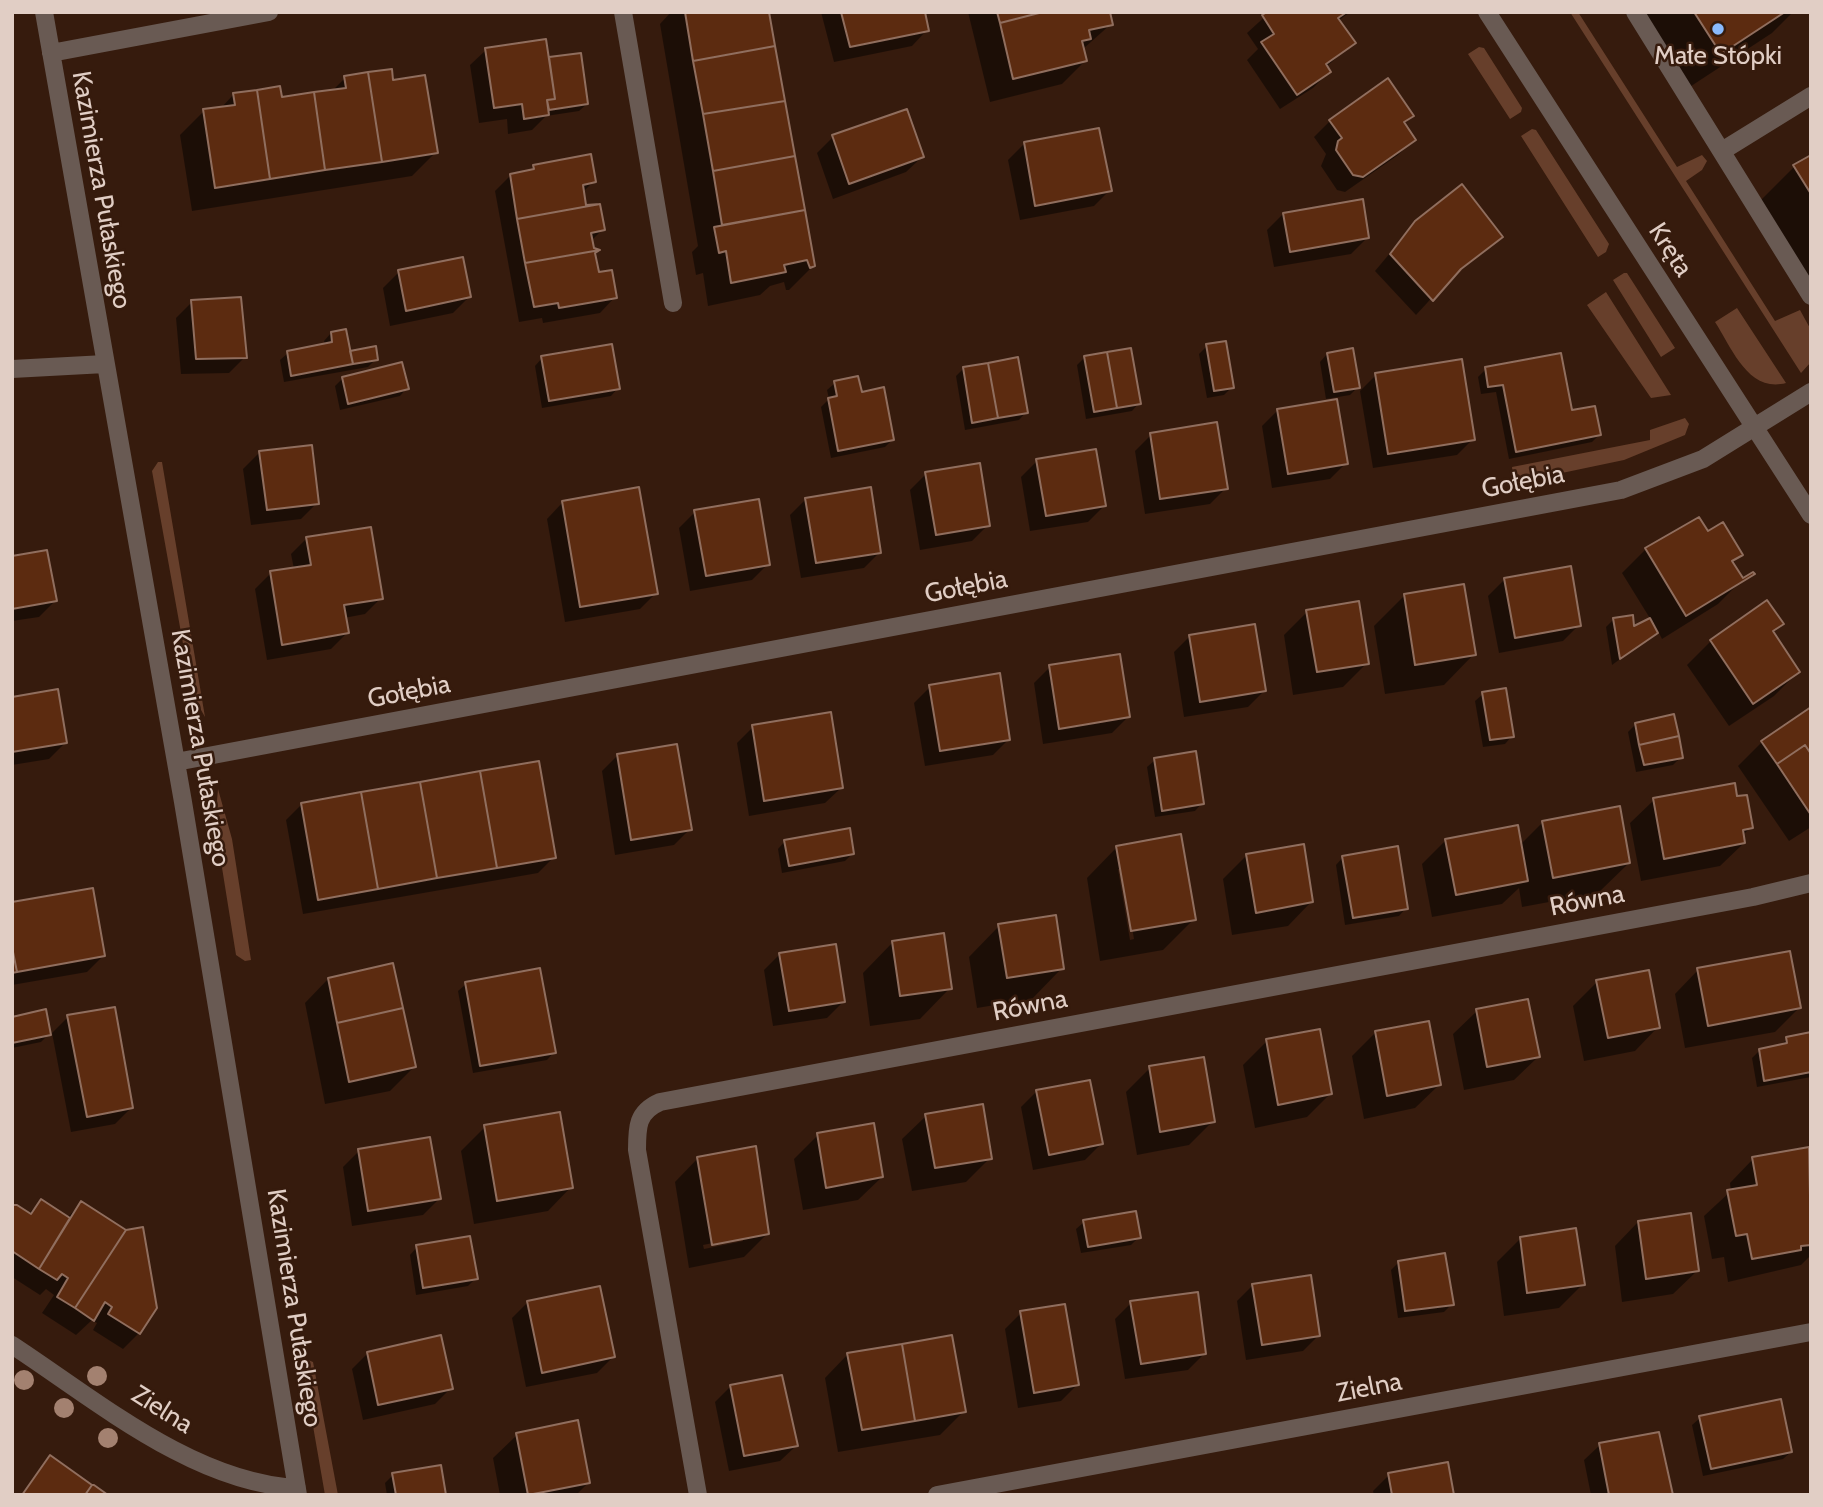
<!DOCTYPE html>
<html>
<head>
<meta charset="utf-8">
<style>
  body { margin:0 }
  #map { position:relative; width:1823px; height:1507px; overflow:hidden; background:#361b0d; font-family:Cabin,sans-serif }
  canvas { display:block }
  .frame { position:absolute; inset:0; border:14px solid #e1cec5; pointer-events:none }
</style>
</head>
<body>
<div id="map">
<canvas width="1823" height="1507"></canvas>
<div class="frame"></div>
</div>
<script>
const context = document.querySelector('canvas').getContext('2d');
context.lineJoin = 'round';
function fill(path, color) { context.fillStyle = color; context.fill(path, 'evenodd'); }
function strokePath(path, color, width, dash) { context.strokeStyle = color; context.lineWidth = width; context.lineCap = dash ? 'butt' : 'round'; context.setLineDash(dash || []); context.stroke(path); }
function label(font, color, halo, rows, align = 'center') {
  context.font = font + ' Cabin,sans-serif'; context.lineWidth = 5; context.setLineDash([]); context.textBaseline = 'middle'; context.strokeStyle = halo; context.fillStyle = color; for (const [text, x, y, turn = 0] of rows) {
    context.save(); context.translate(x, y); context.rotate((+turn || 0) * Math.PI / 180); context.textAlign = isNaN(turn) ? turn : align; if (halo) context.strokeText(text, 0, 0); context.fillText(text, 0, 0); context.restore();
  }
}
fill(new Path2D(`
  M1570 12H1578L1677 167 1702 155 1707 161 1702 170 1686 181 1775 321 1800 310 1811 330V362L1801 373Z
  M1479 47 1484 48 1522 108 1521 112 1510 119 1468 54Z
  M1532 129 1536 130 1609 244 1606 252 1598 257 1521 136Z
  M1624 273H1627L1675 348 1661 357 1613 280Z
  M1606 292 1671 395 1651 398 1587 305Z
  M1737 308 1786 383C1748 393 1732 348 1715 322Z
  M1685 418 1689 424 1685 435 1624 460 1514 483 1512 467 1650 440V430Z
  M158 462H162L205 717 192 694 152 471Z
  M218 789 232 839 251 960 245 961 236 955 215 824Z
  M301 1357 313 1362 338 1495H325Z`), '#673f2b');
fill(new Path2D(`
  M671 12H767L813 266 789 290H786L784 282 770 286 760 295 708 306 703 273 696 275 692 252 698 246 660 24Z
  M821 12H923L927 30 912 46 834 62Z
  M968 12H1108L1111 24 1083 49 1086 60 1062 84 990 102Z
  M1270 12H1350L1338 21 1353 43 1326 67 1329 72 1313 88 1280 109 1247 60 1258 49 1247 33Z
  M1628 12H1793L1772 33 1679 94 1626 14Z
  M486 50 547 61 550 59 587 104 579 111 546 116 532 130 508 134 507 119 479 123 470 65Z
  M345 78 392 82 436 152 412 176 192 211 180 135 204 111 220 109 234 94 280 99 331 92Z
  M906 111 922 157 906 172 833 199 817 153 833 137Z
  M1411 115 1403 123 1414 139 1398 155 1345 192 1337 190 1321 166 1326 154 1314 137 1330 121Z
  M1024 144 1110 190 1094 206 1020 220 1008 160Z
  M1811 157V303L1753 208 1795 166Z
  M534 167 594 181 582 193 585 207 603 229 591 241 592 250 598 249 594 256 597 274 615 297 600 313 543 323 542 318 519 322 495 191 511 175 529 172Z
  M1283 214 1367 238 1351 254 1274 267 1267 230Z
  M1416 222 1501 237 1449 279 1416 315 1375 271Z
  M399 272 469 297 453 313 390 326 383 288Z
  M192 302 245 357 229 373 181 374 176 318Z
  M331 333 349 353 376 359 368 367 284 382 280 360 288 353 325 346 324 341Z
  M1207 346 1232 387 1224 395 1207 398 1199 354Z
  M1327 354 1358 387 1350 395 1326 399 1320 362Z
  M542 358 618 388 611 396 542 408 535 366Z
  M1084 358 1139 403 1132 411 1086 419 1077 365Z
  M963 369 1026 412 1019 420 965 430 956 376Z
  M1486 369 1571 412 1599 435 1592 442 1509 459 1496 392 1481 394 1478 377Z
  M1376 375 1473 439 1457 455 1373 468 1360 391Z
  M342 379 407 388 400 396 340 410 335 386Z
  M835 383 892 440 885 447 831 458 821 407 829 399 827 390Z
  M1278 410 1346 463 1330 479 1272 488 1262 426Z
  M1151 435 1226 488 1210 504 1145 514 1135 451Z
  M259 453 317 503 301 519 251 525 243 469Z
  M1037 461 1104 506 1088 522 1030 531 1021 477Z
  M926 474 988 525 972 541 920 550 910 490Z
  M806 499 880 552 864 568 801 578 790 515Z
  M562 503 656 593 640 609 565 622 547 519Z
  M695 512 768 564 752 580 690 591 679 528Z
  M307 538 381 598 365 614 344 618 347 633 331 649 267 660 255 589 271 573 294 569 291 554Z
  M1646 549 1741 554 1732 563 1742 580 1718 604 1662 639 1658 631 1612 665 1606 627 1614 619 1633 629 1651 620 1622 573Z
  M12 557 55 601 39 617 12 621Z
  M1504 580 1579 625 1563 641 1499 653 1488 596Z
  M1405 595 1474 654 1444 685 1385 694 1374 626Z
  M1767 603 1781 624 1772 633 1798 672 1774 696 1729 726 1687 665 1711 641Z
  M1307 612 1367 663 1343 687 1293 695 1284 635Z
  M1189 637 1264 691 1248 707 1184 717 1174 652Z
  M1050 667 1128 717 1112 733 1043 744 1034 683Z
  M930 687 1009 739 993 755 925 766 914 703Z
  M1483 694 1512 736 1505 744 1483 747 1475 701Z
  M12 698 65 743 49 759 12 765Z
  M1811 709V827L1789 841 1738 766 1762 742Z
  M1636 724 1681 757 1673 765 1636 772 1628 732Z
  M753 727 841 788 825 803 749 816 737 743Z
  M618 755 690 829 674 845 615 855 602 771Z
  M1155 760 1202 803 1195 811 1155 817 1147 767Z
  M1736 798 1751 827 1742 836 1744 843 1720 866 1641 881 1630 823 1654 800Z
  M302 804 554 857 538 873 303 914 286 820Z
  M1543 822 1629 863 1598 893 1522 907 1519 888 1502 904 1432 917 1422 864 1446 840 1520 845Z
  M785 841 852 854 845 861 782 873 778 849Z
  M1117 847 1194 919 1163 950 1100 961 1087 878ZM1118 869H1122L1134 939 1130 940Z
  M1247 855 1311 902 1288 926 1232 935 1223 879Z
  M1343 857 1406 908 1399 916 1345 925 1336 865Z
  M12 904 103 956 87 972 12 985Z
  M999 926 1062 968 1032 999 977 1008 969 957Z
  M893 942 950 988 920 1019 870 1026 863 973Z
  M780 954 843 1002 827 1018 773 1026 764 970Z
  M1698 970 1799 1008 1775 1032 1685 1048 1675 994Z
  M328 979 414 1067 390 1091 325 1104 305 1003Z
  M1597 982 1658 1027 1635 1051 1584 1061 1573 1006Z
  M466 984 554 1052 547 1060 473 1073 458 991Z
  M1477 1011 1538 1057 1514 1080 1464 1090 1453 1034Z
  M68 1017 131 1108 115 1124 71 1132 52 1033Z
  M12 1018 49 1034 41 1042 12 1048Z
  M1376 1032 1439 1085 1415 1108 1364 1119 1352 1056Z
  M1811 1034V1077L1757 1087 1752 1058 1759 1051 1779 1047 1787 1039Z
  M1267 1041 1330 1094 1307 1117 1255 1128 1243 1065Z
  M1150 1068 1213 1121 1189 1145 1137 1155 1126 1092Z
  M1037 1091 1101 1144 1085 1160 1033 1170 1021 1107Z
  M926 1116 990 1158 966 1182 912 1191 902 1139Z
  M485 1127 571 1187 548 1211 474 1224 461 1151Z
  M818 1135 882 1177 858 1200 803 1210 794 1159Z
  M1807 1149 1811 1168V1255L1801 1265 1728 1282 1724 1257 1712 1259 1704 1216 1731 1191 1730 1183 1753 1159Z
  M359 1151 439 1199 423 1215 352 1226 343 1167Z
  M698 1158 767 1234 744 1257 689 1268 675 1182ZM743 1237V1241L704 1249 703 1245Z
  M41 1201 67 1218 81 1203 155 1308 139 1333 123 1349 93 1330 97 1323 92 1320 76 1335 42 1313 54 1295 46 1289 40 1295 12 1277V1207L28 1214Z
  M1084 1222 1139 1237 1131 1245 1081 1253 1076 1229Z
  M1638 1222 1697 1271 1673 1294 1622 1302 1615 1246Z
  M1521 1238 1583 1284 1559 1308 1504 1316 1497 1262Z
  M417 1247 476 1278 468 1286 416 1295 410 1255Z
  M1399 1262 1452 1304 1444 1312 1398 1318 1391 1270Z
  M1253 1285 1319 1335 1303 1351 1246 1360 1237 1301Z
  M528 1302 613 1357 597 1373 526 1387 512 1318Z
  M1131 1303 1204 1354 1188 1370 1125 1379 1115 1319Z
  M1021 1313 1077 1385 1061 1401 1018 1408 1005 1329Z
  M368 1353 451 1388 435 1404 363 1420 352 1369Z
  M848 1354 964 1411 940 1435 838 1452 825 1378Z
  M731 1386 796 1446 780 1461 729 1471 715 1402Z
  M1700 1418 1791 1452 1783 1459 1703 1476 1692 1425Z
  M517 1435 588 1483 576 1495H500L493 1458Z
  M1600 1445 1671 1495H1591L1584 1460Z
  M393 1475 445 1495H387L385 1483Z
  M1389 1475 1452 1495H1374L1373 1491Z`), '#0007');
const building = new Path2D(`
  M685 12H769L775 46 693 61Z
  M841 12H925L929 31 850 47Z
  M997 12H1043L1000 23Z
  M1043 12H1110L1113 25 1089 30 1091 39 1082 41 1087 61 1013 79 1000 23Z
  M1267 12H1347L1338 18 1356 43 1326 64 1331 72 1297 95 1261 42 1274 34 1262 15Z
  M1694 12H1785L1721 54Z
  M546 39 555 99 547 100 549 115 524 119 522 104 494 108 485 48Z
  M775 46 785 101 703 114 693 61Z
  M581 53 588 104 549 110 547 100 555 99 549 57Z
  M392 69 393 80 425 75 438 153 382 162 368 72Z
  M368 72 382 162 325 170 314 92 346 88 344 76Z
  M1388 78 1414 116 1404 122 1416 140 1363 177 1353 175 1336 150 1338 141 1342 138 1329 120Z
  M280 86 282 97 314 92 325 170 270 179 257 90Z
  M257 90 270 179 215 188 203 109 235 105 233 93Z
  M785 101 795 156 713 171 703 114Z
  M907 109 924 157 849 184 832 135Z
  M1099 128 1112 191 1035 206 1024 142Z
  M591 154 596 182 583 185 586 205 600 204 517 219 510 174 534 169 533 165Z
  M1811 155V194L1793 165Z
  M795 156 805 210 722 225 713 171Z
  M1462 184 1503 237 1461 269 1433 301 1390 254 1415 221Z
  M1363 199 1369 238 1290 252 1283 213Z
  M600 204 605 230 591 233 594 248 600 250 525 263 517 219Z
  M805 210 815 266 810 268 807 260 784 265 786 272 731 283 726 251 719 253 714 227Z
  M600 250 595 253 599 272 612 270 617 298 559 308 558 303 534 307 525 263Z
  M463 257 471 297 406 311 398 270Z
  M241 297 247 358 196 359 191 300Z
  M346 329 353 364 291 376 287 351 332 342 331 332Z
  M1226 341 1234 388 1214 391 1206 344Z
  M612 344 620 389 549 401 541 356Z
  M376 346 378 360 353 364 350 351Z
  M1131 348 1141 404 1117 408 1107 352Z
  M1353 348 1360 388 1334 392 1327 353Z
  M1107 352 1117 408 1094 412 1084 356Z
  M1561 353 1572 410 1595 406 1601 435 1516 452 1503 385 1488 387 1485 367Z
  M1018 357 1028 413 998 418 988 363Z
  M1462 359 1475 440 1388 454 1375 373Z
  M402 362 409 389 348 404 342 377Z
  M988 363 998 418 972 423 963 367Z
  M858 376 862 392 884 387 894 440 838 451 828 398 837 396 834 381Z
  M1337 399 1348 464 1288 474 1277 409Z
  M1217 422 1228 489 1160 499 1150 433Z
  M312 445 319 504 267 510 259 451Z
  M1096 449 1106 506 1046 516 1036 459Z
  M980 463 990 526 936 535 925 472Z
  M639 487 658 594 580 607 562 501Z
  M871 487 881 553 816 563 805 498Z
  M759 499 770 565 706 576 694 510Z
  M1699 517 1708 531 1723 522 1743 555 1732 561 1743 578 1753 572 1755 574 1686 616 1645 548Z
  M371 527 383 599 344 605 349 633 282 645 270 571 311 565 306 537Z
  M47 550 57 601 12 609V556Z
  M1571 566 1581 626 1515 638 1504 578Z
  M1464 584 1476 655 1415 665 1404 594Z
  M1767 600 1784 624 1773 631 1800 672 1753 704 1710 640Z
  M1359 601 1369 664 1317 672 1306 610Z
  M1633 615 1634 626 1650 618 1658 633 1620 659 1613 618Z
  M1255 624 1266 691 1200 702 1189 635Z
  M1120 654 1130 717 1059 729 1049 665Z
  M1000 673 1010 740 940 751 929 685Z
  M1506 688 1514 737 1490 740 1482 692Z
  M58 689 67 743 12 752V697Z
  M1811 707V754L1805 745 1777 764 1761 741Z
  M831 712 843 788 764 801 752 725Z
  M1674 714 1679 736 1639 745 1635 723Z
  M1679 736 1683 758 1644 765 1639 745Z
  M677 744 692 830 631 840 617 754Z
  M1805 745 1811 754V815L1777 764Z
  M1196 751 1204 804 1162 811 1154 758Z
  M539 761 556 858 497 868 480 771Z
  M480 771 497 868 437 878 420 782Z
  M420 782 437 878 378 889 361 792Z
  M1735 783 1737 796 1747 795 1753 828 1743 830 1745 843 1664 859 1653 798Z
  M361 792 378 889 318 900 301 803Z
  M1620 806 1630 863 1553 878 1542 821Z
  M1518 825 1528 881 1456 895 1445 839Z
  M850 828 854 854 789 866 784 840Z
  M1181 834 1196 920 1131 931 1116 846Z
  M1304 844 1313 902 1256 913 1246 854Z
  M1398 846 1408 909 1353 918 1342 856Z
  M93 888 105 956 17 972 12 947V902Z
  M1056 915 1064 969 1007 978 998 924Z
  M944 933 952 989 900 996 892 941Z
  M836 944 845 1002 789 1011 779 953Z
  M12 947 17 972 12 973Z
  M1790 951 1801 1008 1708 1026 1697 968Z
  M393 963 403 1008 337 1023 328 978Z
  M540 968 556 1053 480 1066 465 982Z
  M1649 970 1660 1028 1608 1038 1596 980Z
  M1528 999 1540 1057 1487 1067 1476 1009Z
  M115 1007 133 1108 87 1117 67 1015Z
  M403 1008 416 1067 349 1082 337 1023Z
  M46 1009 51 1035 12 1043V1017Z
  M1429 1021 1441 1085 1387 1096 1375 1031Z
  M1320 1029 1332 1094 1278 1105 1266 1039Z
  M1811 1032V1072L1764 1081 1759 1049 1787 1043 1786 1037Z
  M1204 1057 1215 1122 1160 1132 1149 1066Z
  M1090 1080 1103 1144 1049 1155 1036 1090Z
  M983 1104 992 1159 935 1168 925 1114Z
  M560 1112 573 1188 497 1201 484 1125Z
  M874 1123 883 1177 826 1188 817 1133Z
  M430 1137 441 1199 368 1211 358 1149Z
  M756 1146 769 1234 712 1245 697 1157Z
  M1809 1147 1811 1245 1801 1246V1250L1752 1259 1747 1234 1736 1236 1727 1190 1757 1185 1752 1157Z
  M41 1199 70 1218 39 1269 12 1251V1205H17L31 1214Z
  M81 1201 126 1230 75 1308 57 1297 68 1278 62 1274 57 1280 39 1269Z
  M1136 1211 1141 1238 1088 1247 1083 1220Z
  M1691 1213 1699 1271 1646 1279 1638 1221Z
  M143 1227 157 1308 140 1334 108 1314 112 1307 105 1302 94 1321 75 1308 126 1230Z
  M1576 1228 1585 1285 1527 1293 1520 1237Z
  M470 1236 478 1279 423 1288 416 1245Z
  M1445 1253 1454 1305 1405 1311 1398 1261Z
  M1311 1275 1320 1336 1262 1345 1252 1284Z
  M600 1286 615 1357 542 1373 527 1301Z
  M1198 1292 1206 1354 1141 1364 1130 1301Z
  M1065 1304 1079 1385 1034 1393 1020 1311Z
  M441 1335 453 1389 378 1405 367 1352Z
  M952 1335 966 1412 915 1421 902 1344Z
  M902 1344 915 1421 862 1430 847 1353Z
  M782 1375 798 1446 744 1456 730 1385Z
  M1781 1399 1792 1452 1711 1469 1699 1416Z
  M578 1420 590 1483 528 1495 516 1433Z
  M1659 1432 1673 1495H1609L1599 1443Z
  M50 1455 92 1485 85 1495H22Z
  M1448 1462 1454 1495H1392L1388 1473Z
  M441 1465 446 1495H396L392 1473Z
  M92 1485H94L108 1495H85Z`);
fill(building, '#5c2b10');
strokePath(building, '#906e5e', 2);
strokePath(new Path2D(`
  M44 12 183 802 298 1495
  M623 12 673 303
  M1487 12 1811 515
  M1635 12 1811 296
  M51 53 269 12
  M1722 151 1811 96
  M12 369 105 364
  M176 762 1621 490 1703 459 1811 392
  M12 1345C96 1400 194 1483 297 1488
  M698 1495 637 1150C637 1127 637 1112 660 1102L1753 897 1811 883
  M937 1495 1811 1332`), '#695a53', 18);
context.fillStyle = '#a38170';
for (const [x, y] of [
  [97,1376],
  [24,1380],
  [64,1408],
  [108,1438]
]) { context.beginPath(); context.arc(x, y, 10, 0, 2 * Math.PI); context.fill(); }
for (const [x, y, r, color] of [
  [1718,29,7,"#8abafc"]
]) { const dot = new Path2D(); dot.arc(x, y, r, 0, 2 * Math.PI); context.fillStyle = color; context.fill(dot); strokePath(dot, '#361b0d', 2.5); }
label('26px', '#e1cec5', '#361b0d', [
  ["Małe Stópki",1718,56]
]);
label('26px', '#e1cec5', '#361b0d', [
  ["Kazimierza Pułaskiego",101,190,80],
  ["Kręta",1670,250,57],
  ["Gołębia",1523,482,-11],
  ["Gołębia",966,587,-11],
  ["Gołębia",409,692,-11],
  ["Kazimierza Pułaskiego",200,748,80],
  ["Równa",1587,901,-11],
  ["Równa",1030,1006,-11],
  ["Kazimierza Pułaskiego",294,1308,81],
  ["Zielna",1369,1388,-11],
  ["Zielna",162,1410,32]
]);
</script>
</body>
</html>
